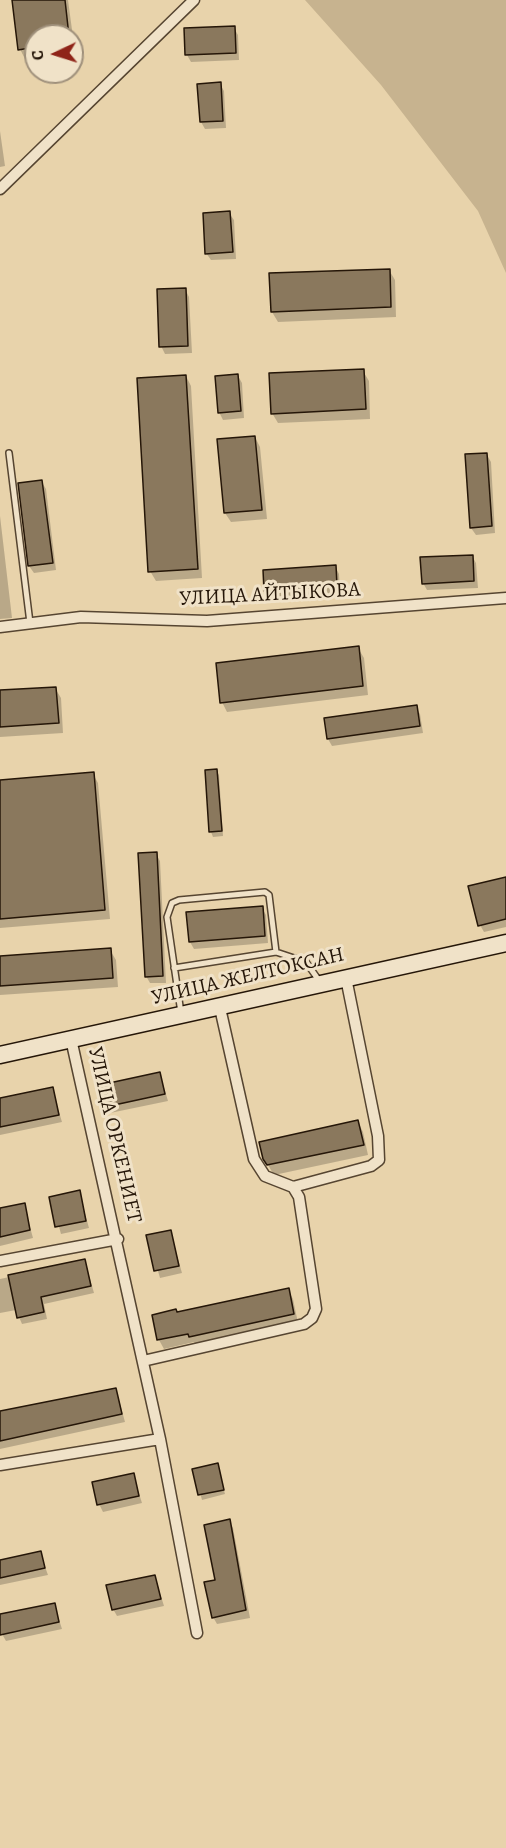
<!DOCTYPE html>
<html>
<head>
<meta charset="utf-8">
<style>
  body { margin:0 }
  #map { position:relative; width:506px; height:1848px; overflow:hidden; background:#e8d3ab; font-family:Alegreya,serif }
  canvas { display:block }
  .north { position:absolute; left:24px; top:24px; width:60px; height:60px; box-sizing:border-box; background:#f0e2c8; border:2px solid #9f907b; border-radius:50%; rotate:266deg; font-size:16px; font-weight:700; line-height:24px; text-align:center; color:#251608 }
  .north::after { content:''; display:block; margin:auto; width:21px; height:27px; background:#8f2418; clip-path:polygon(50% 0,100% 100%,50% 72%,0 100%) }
</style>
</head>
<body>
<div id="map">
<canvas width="506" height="1848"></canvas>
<div class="north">С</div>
</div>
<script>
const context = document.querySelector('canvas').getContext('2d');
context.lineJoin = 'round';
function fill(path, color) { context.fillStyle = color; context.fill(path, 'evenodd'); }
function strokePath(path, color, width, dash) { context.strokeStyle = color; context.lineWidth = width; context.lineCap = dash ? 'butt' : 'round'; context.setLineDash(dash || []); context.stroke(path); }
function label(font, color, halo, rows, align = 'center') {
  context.font = font + ' Alegreya,serif'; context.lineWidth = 6; context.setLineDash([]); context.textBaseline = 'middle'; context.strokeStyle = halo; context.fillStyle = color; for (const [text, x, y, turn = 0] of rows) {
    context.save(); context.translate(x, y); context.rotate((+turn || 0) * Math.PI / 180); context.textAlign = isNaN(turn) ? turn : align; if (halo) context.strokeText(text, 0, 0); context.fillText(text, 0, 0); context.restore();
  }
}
fill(new Path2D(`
  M305 0H506V273L478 211 381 85Z`), '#c7b38f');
fill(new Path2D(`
  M13 0H68L75 52 72 53V36H36V57L25 59 20 49Z
  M234 28 238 35 239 60 191 62 187 55Z
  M220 84 224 91 226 128 205 129 201 122Z
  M0 131 5 166 0 167Z
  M229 213 234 220 236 259 211 260 206 253Z
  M389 270 395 280 396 317 278 322 272 312Z
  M185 289 189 297 192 353 165 354 161 346Z
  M363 371 369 381 370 419 278 423 272 413Z
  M186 376 191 386 202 578 156 581 150 571Z
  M238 376 242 383 244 418 223 420 219 412Z
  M255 437 260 447 267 519 231 522 225 513Z
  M487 455 491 462 495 533 476 535 471 528Z
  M41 481 46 489 56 570 34 573 29 566Z
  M0 516 12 618 0 619Z
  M472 556 476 563 478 588 427 590 423 583Z
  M335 566 339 574 340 593 270 598 266 591Z
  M358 648 364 658 368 695 227 712 222 702Z
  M55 688 61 698 63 733 0 737V692Z
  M416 707 420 714 423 733 332 746 328 739Z
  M206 771H216L219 775 223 836 213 837 211 832Z
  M93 774 98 783 110 919 0 928V781Z
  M156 854 160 861 166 983H150L146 976Z
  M506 878V927L484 932 480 925Z
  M262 908 266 915 268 943 194 949 190 942Z
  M110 950 116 960 118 987 0 995V958Z
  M160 1074 168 1101 110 1113 106 1106Z
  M52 1089 62 1122 0 1135V1099Z
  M358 1122 363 1132 368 1155 274 1175 268 1165 261 1143Z
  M79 1192 89 1228 61 1234 51 1198Z
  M24 1205 33 1238 0 1246V1210Z
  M170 1231 182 1273 160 1278 148 1236Z
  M85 1261 94 1293 44 1304 47 1319 22 1324 16 1310 0 1313V1279Z
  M288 1290 293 1299 298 1323 196 1345 194 1342 164 1349 159 1340 154 1316 177 1314Z
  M116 1389 125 1422 0 1449V1413Z
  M217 1465 225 1494 202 1500 194 1470Z
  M133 1475 142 1503 103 1512 99 1504Z
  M229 1521 233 1528 250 1618 217 1624 213 1617Z
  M40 1553 48 1575 0 1585V1561Z
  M155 1577 164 1606 117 1616 113 1609Z
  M54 1604 62 1629 6 1641 2 1634 0 1616Z`), '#0003');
const building = new Path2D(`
  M12 0H65L69 36H36V47L18 50Z
  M235 26 236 53 185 55 184 28Z
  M221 82 223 121 200 122 197 84Z
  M230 211 233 252 205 254 203 213Z
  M390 269 391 307 271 312 269 273Z
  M186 288 188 346 159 347 157 289Z
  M364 369 366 409 271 414 269 373Z
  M238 374 241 411 218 413 215 376Z
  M186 375 198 569 148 572 137 378Z
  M255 436 262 510 224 513 217 439Z
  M487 453 492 526 470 528 465 454Z
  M42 480 53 563 28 566 18 483Z
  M473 555 474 581 422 584 420 557Z
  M336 565 337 586 264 591 263 570Z
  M359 646 363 686 220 703 216 663Z
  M56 687 59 723 0 727V690Z
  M417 705 420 726 327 739 324 718Z
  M217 769 222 831 209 832 205 770Z
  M94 772 105 910 0 919V780Z
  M157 852 163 976 145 977 138 853Z
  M506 877V919L478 926 468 886Z
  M263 906 265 936 189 942 186 912Z
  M111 948 113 978 0 986V956Z
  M160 1072 165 1094 105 1107 100 1085Z
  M53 1087 59 1115 0 1127V1098Z
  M358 1120 364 1145 267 1165 263 1159 259 1142Z
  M80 1190 86 1221 55 1227 49 1197Z
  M25 1203 30 1230 0 1237V1208Z
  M171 1230 179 1266 154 1271 146 1235Z
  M85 1259 91 1286 41 1297 44 1312 17 1318 8 1275Z
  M289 1288 294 1314 189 1337 188 1334 157 1340 152 1315 176 1309 177 1312Z
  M116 1388 122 1414 0 1441V1411Z
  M218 1463 224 1490 198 1495 192 1469Z
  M134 1473 139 1496 97 1505 92 1482Z
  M230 1519 246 1610 212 1618 204 1582 215 1580 204 1525Z
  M41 1551 45 1568 0 1578V1560Z
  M155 1575 161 1599 112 1610 106 1585Z
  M55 1603 59 1622 0 1635V1614Z`);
fill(building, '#8a785d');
strokePath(building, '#251608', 1.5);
const lane = new Path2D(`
  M9 453 30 623
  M174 968 276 952
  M181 1013 167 917 172 903 179 900 265 892 269 895 276 952 306 962 320 982`);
const street = new Path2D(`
  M0 189 194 0
  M0 627 81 617 207 621 506 598
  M71 1039 160 1439 197 1633
  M293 1187 371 1166 379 1160 378 1136 346 978
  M0 1261 118 1239
  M143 1361 304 1324 312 1318 316 1309 299 1197 293 1187 265 1176 254 1159 220 1008
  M0 1465 160 1439`);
const secondary = new Path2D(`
  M0 1055 506 943`);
strokePath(lane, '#564531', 8);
strokePath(street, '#564531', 13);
strokePath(secondary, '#251608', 19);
strokePath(lane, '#f0e2c8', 5);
strokePath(street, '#f0e2c8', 10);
strokePath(secondary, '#f0e2c8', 16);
label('21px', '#251608', '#f0e2c8', [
  ["УЛИЦА АЙТЫКОВА",270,595,-3],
  ["УЛИЦА ЖЕЛТОКСАН",248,977,-13],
  ["УЛИЦА ОРКЕНИЕТ",114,1135,77]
]);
</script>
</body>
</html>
